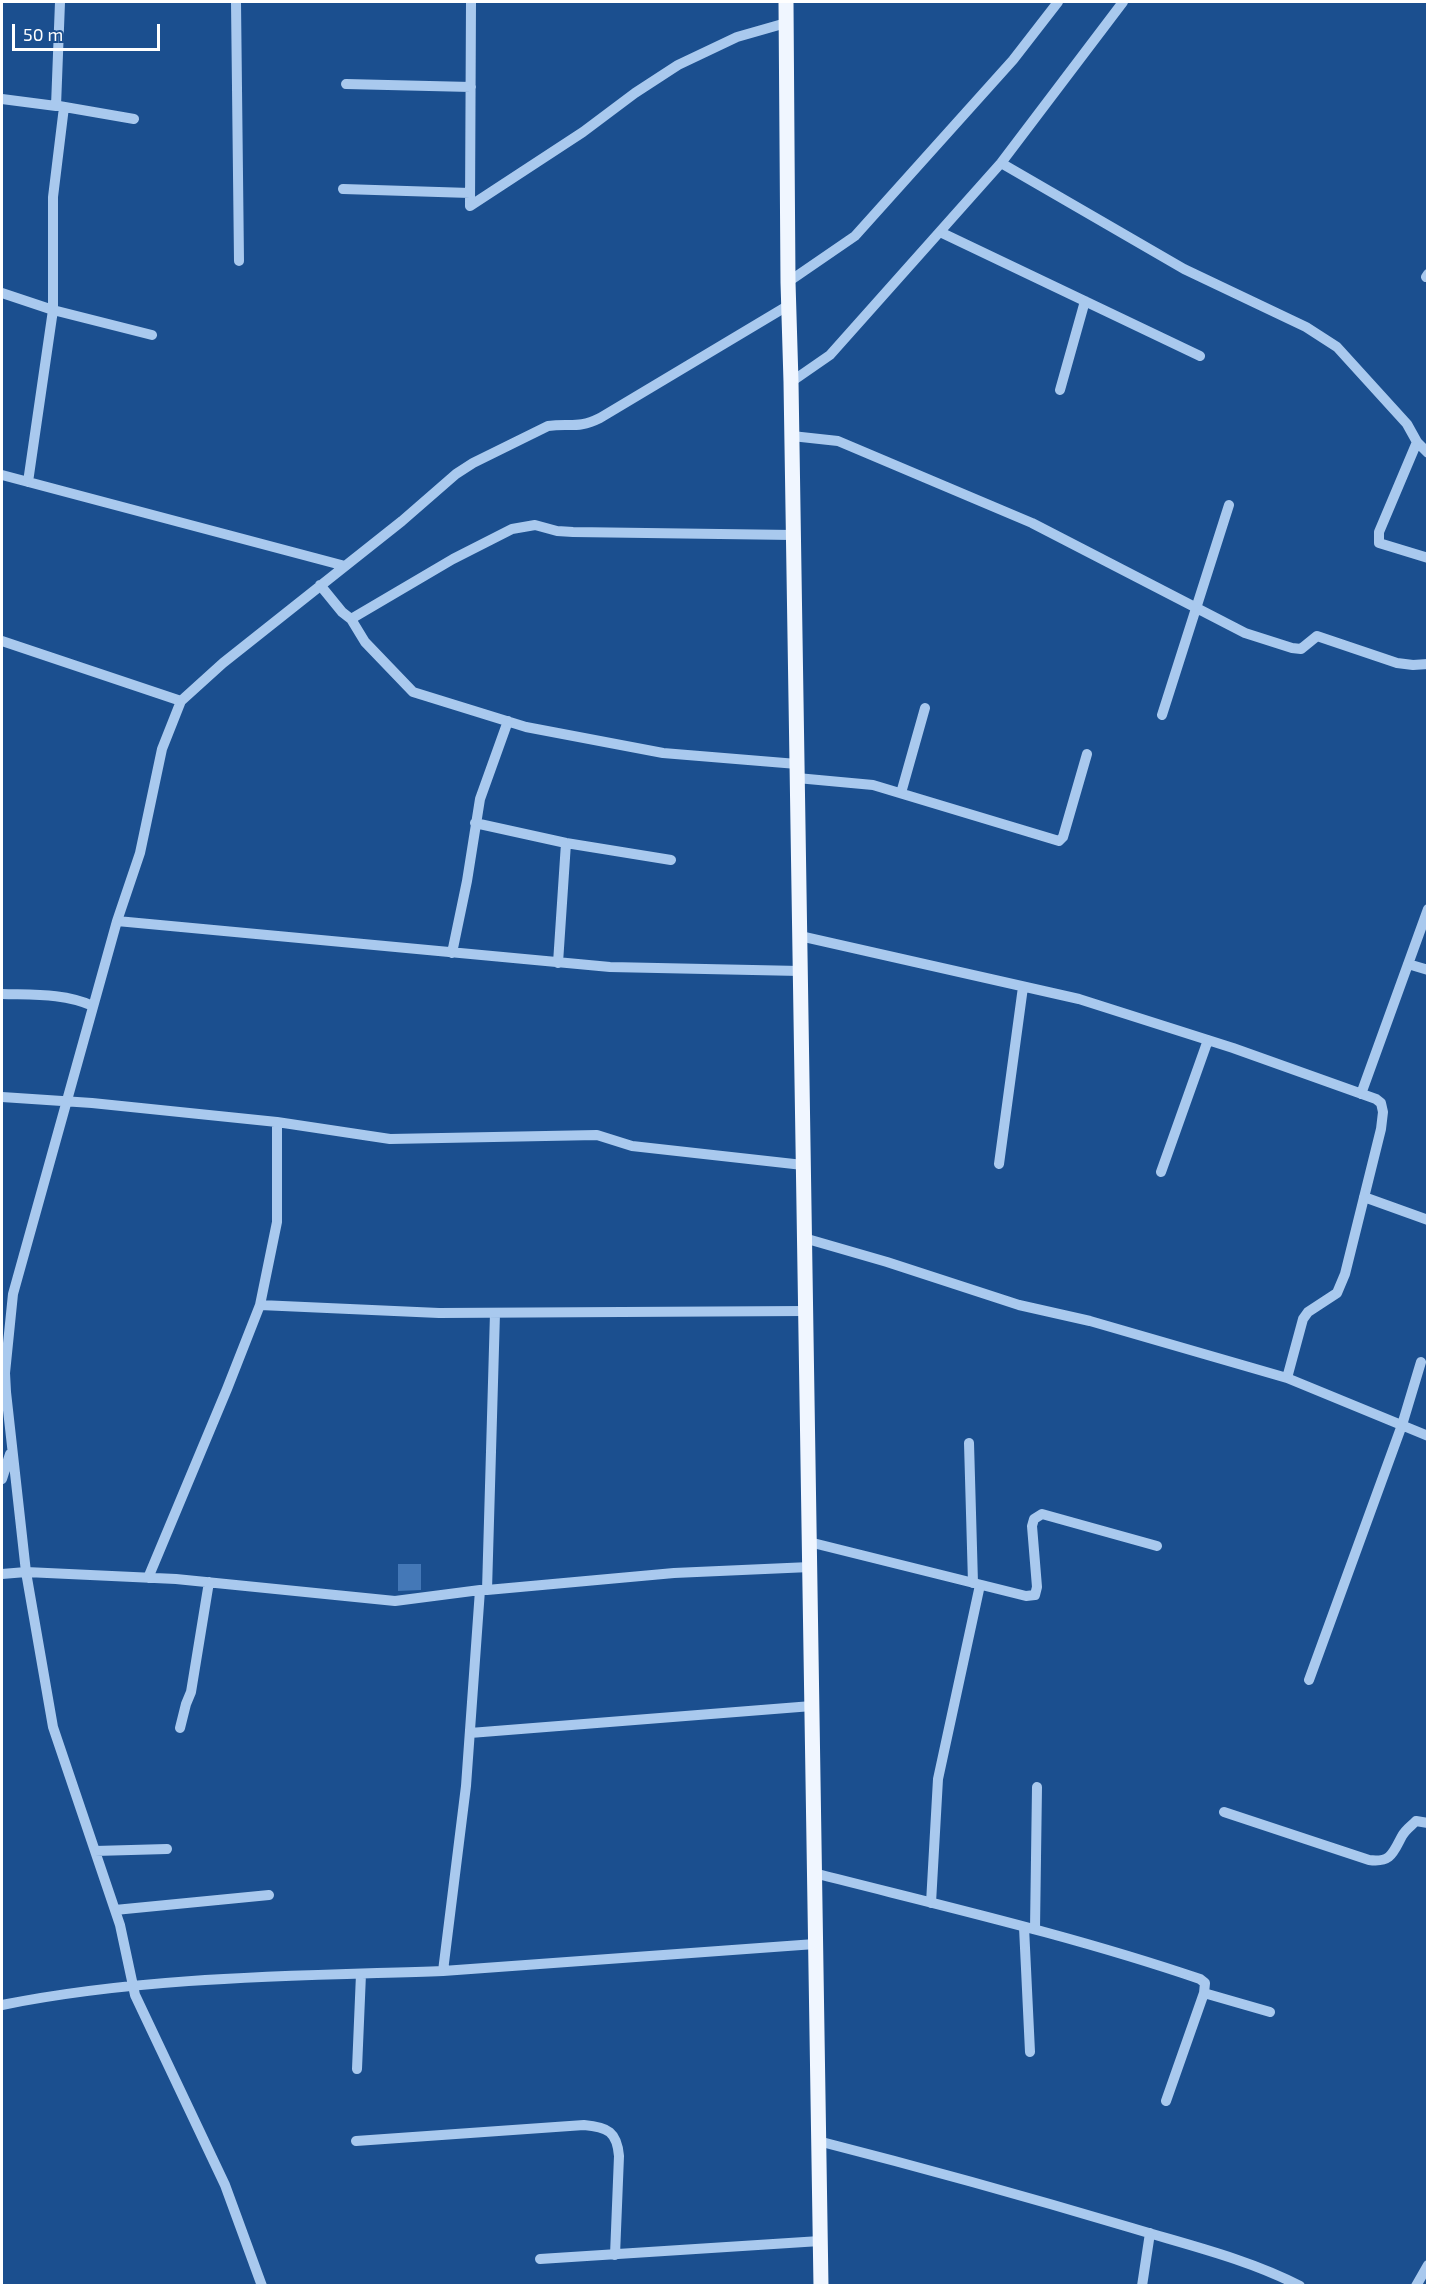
<!DOCTYPE html>
<html>
<head>
<meta charset="utf-8">
<style>
  body { margin:0 }
  #map { position:relative; width:1429px; height:2287px; overflow:hidden; background:#1b4f8f; font-family:"Exo 2",sans-serif }
  canvas { display:block }
  .frame { position:absolute; inset:0; border:3px solid #fff; pointer-events:none }
  .scale { position:absolute; left:12px; top:24px; width:148px; height:27px; box-sizing:border-box; border:3px solid #fff; border-top:0; padding-left:8px; font-size:18px; line-height:21px; white-space:nowrap; color:#fff; -webkit-text-stroke:4px #1b4f8f; paint-order:stroke }
</style>
</head>
<body>
<div id="map">
<canvas width="1429" height="2287"></canvas>
<div class="frame"></div>
<div class="scale">50 m</div>
</div>
<script>
const context = document.querySelector('canvas').getContext('2d');
context.lineJoin = 'round';
function fill(path, color) { context.fillStyle = color; context.fill(path, 'evenodd'); }
function strokePath(path, color, width, dash) { context.strokeStyle = color; context.lineWidth = width; context.lineCap = dash ? 'butt' : 'round'; context.setLineDash(dash || []); context.stroke(path); }
fill(new Path2D(`
  M398 1564H421V1590L398 1591Z`), '#4478b7');
strokePath(new Path2D(`
  M236 2 239 261
  M346 84 471 87
  M2 99 56 106 60 2
  M59 106 134 119
  M1001 163 1184 269 1306 327 1337 347 1407 424 1417 442 1379 532V543L1428 558
  M343 189 470 193
  M470 206 583 132 635 93 678 65 737 37 786 23
  M470 206 471 2
  M940 232 1200 356
  M1426 277 1428 274
  M788 282 855 236 1013 60 1058 2
  M2 293 53 310 152 335
  M791 382 830 355 1001 163 1123 2
  M1060 390 1085 301
  M792 436 838 441 1032 523 1245 633 1292 648 1301 649 1317 636 1397 663 1413 665 1428 664
  M1417 442 1428 453
  M2 475 345 566
  M28 482 53 310V197L64 107
  M320 585 342 612 351 619 365 642 413 692 526 727 663 753 797 764
  M351 619 453 559 512 529 535 525 557 531 573 532 793 535
  M2 641 181 701
  M1162 715 1229 505
  M797 778 873 785 1059 841 1063 837 1087 754
  M901 793 925 708
  M475 823 566 843 671 860
  M117 921 610 967 800 971
  M800 936 1079 999 1233 1048 1376 1099 1381 1103 1383 1112 1381 1129 1345 1274 1337 1293 1308 1312 1303 1319 1287 1378
  M452 953 467 881 480 799 508 721
  M558 963 566 843
  M1408 964 1428 970
  M2 994C33 995 64 993 93 1006
  M1361 1094 1428 909
  M2 1097 92 1103 277 1122 390 1139 597 1135 632 1146 803 1165
  M277 1122V1222L260 1305 439 1313 805 1311
  M999 1164 1023 987
  M1161 1172 1208 1040
  M1364 1197 1428 1220
  M804 1238 887 1262 1019 1305 1090 1321 1287 1378 1428 1436
  M495 1313 487 1590 674 1573 810 1567
  M969 1443 973 1583
  M2 1479 10 1454
  M809 1542 1026 1596 1035 1595 1037 1587 1032 1526 1034 1519 1042 1514 1157 1546
  M2 1574 26 1572 6 1392 5 1373 13 1294 117 921 140 853 162 749 181 701 223 663 402 521 456 474 473 463 548 426C570 423 578 429 600 418L789 305
  M148 1578 227 1389 260 1305
  M486 1590H480L466 1786 443 1971 815 1944
  M1309 1680 1402 1425 1421 1362
  M180 1728 186 1704 191 1692 209 1582
  M470 1733 812 1706
  M1224 1812 1369 1860C1391 1863 1393 1853 1402 1836 1405 1830 1411 1826 1416 1821L1428 1823
  M95 1851 167 1849
  M814 1873C943 1906 1074 1936 1200 1979L1205 1983 1204 1993 1166 2101
  M931 1903 938 1779 980 1585
  M115 1910 269 1895
  M1024 1927 1030 2052
  M1035 1929 1037 1787
  M1204 1993 1270 2012
  M2 2005C146 1976 297 1976 443 1971
  M357 2069 361 1974
  M356 2141 584 2125C608 2127 617 2132 619 2156L615 2255
  M818 2141C924 2168 1028 2197 1132 2228 1188 2245 1248 2259 1300 2286
  M540 2259 820 2241
  M262 2286 225 2185 135 1995 120 1925 53 1727 26 1572 176 1579 395 1601 480 1590
  M1142 2286 1150 2233
  M1416 2286 1428 2265`), '#a9c9ee', 10);
strokePath(new Path2D(`
  M786 2 788 282 791 382 821 2286`), '#f0f6ff', 15);
</script>
</body>
</html>
